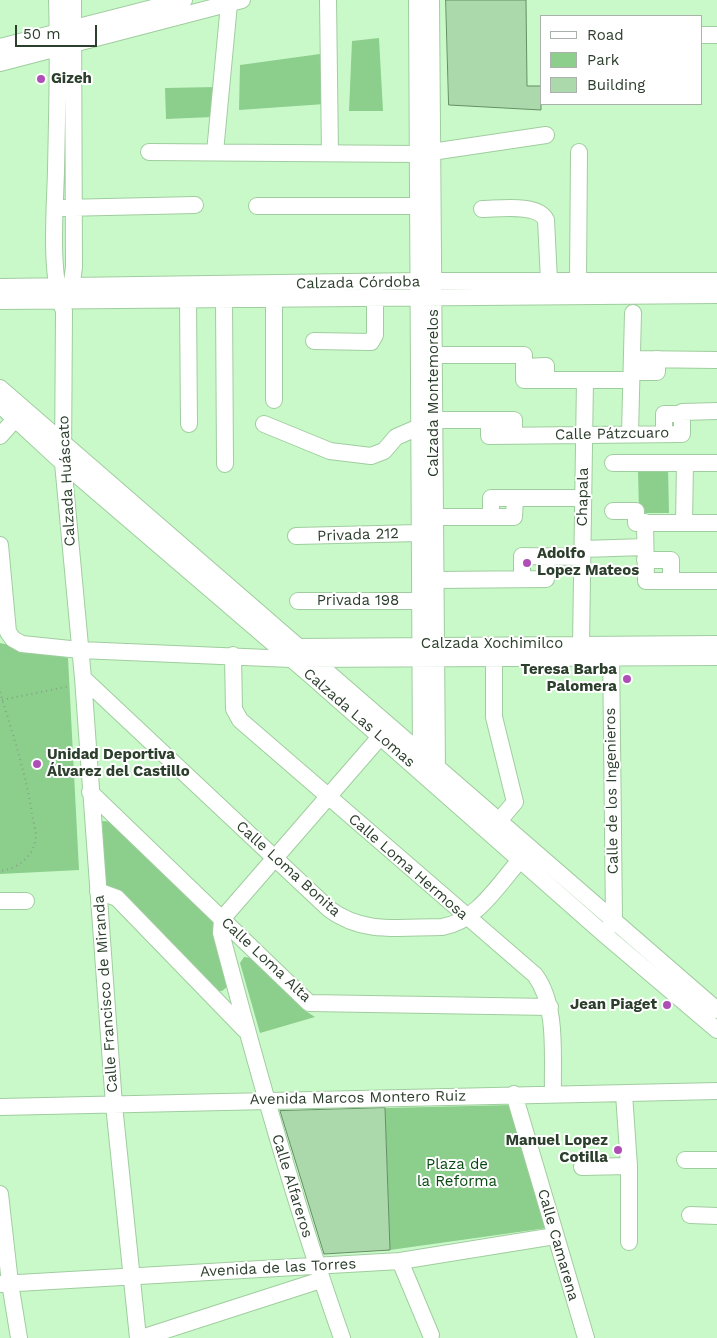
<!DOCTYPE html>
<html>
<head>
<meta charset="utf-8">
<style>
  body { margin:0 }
  #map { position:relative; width:717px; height:1338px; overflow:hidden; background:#caf9c9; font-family:"Work Sans",sans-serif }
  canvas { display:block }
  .legend { position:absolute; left:540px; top:15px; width:162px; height:90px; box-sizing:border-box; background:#fff; border:1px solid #abb2ab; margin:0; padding:6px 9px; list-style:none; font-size:15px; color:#2c3e2c }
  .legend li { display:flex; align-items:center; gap:10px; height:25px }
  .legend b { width:25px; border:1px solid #abb2ab }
  .scale { position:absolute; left:15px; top:25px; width:82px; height:22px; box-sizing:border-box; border:2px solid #2c3e2c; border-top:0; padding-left:6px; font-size:15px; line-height:18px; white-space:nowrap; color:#2c3e2c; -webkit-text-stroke:4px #fff; paint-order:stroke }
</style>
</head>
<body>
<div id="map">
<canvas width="717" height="1338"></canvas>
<ul class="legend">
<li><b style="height:6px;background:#fff"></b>Road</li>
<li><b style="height:14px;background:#8cce8c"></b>Park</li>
<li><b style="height:14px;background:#acd9ab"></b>Building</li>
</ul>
<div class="scale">50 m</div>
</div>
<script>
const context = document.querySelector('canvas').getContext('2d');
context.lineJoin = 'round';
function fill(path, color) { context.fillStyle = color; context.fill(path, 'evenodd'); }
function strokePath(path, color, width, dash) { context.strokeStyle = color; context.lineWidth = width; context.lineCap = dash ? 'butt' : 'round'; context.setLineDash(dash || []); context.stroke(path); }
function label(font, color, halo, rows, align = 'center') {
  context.font = font + ' "Work Sans",sans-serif'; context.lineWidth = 4; context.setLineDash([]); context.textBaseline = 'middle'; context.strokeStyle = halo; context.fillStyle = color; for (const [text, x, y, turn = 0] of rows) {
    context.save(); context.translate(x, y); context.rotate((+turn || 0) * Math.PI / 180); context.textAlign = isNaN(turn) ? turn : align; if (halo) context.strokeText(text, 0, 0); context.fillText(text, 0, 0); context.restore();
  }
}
fill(new Path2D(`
  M379 38 383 111H349L352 41Z
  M320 54 325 104 239 110 240 65Z
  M216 87 213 117 166 119 165 88Z
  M668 468 669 513H639L638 469Z
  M0 643 68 658 79 870 0 874Z
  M102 821 116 822 215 920V935L227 987 222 991H213L120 890 106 888Z
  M244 957 252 958 304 1010 315 1017 260 1033 240 963Z
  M512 1105 547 1228 390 1250 385 1108Z`), '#8cce8c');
const building = new Path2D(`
  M446 0H526L527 86H541V110L449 105Z
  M385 1108 390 1250 324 1254 280 1111Z`);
fill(building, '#acd9ab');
strokePath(building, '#648f64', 1);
const minor = new Path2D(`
  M57 0C59 57 57 114 56 171 55 210 49 275 64 311L63 463 83 678 114 1105 138 1338
  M328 0 330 153
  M417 0 421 758
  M431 0 437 772
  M701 35H717
  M0 47 184 0
  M0 63 242 0
  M149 152 418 154 546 135
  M215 152 229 4
  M257 206H418
  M63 208 195 205
  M482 209C498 209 538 203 546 220L549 281
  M578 281 579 152
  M0 287 418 281H717
  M70 297 74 267 73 0
  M274 298V400
  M188 299 189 424
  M224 299 225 464
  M0 301 717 295
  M314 341 371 342 375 335V287
  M434 355H524V380H631
  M632 359 717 360
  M524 367 546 366V380
  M632 372H657V359
  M0 388 717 1010
  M0 405 63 463 309 674 604 934 717 1030
  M489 420V436L682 434V412L717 411
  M264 424 330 451 371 456 384 451 396 437 435 420H514V435
  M630 434 633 313
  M664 434V414H682
  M0 436 16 418
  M613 463H717
  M613 511H636V523H717
  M435 517H514L515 498
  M491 517V498H583
  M645 522 646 581H717
  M684 523 685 463
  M296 536 419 533
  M0 545 8 632 13 639 22 644 80 650 291 659 717 657
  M583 549 645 547
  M645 560H671V581
  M522 579V556L582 557
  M435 580 546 579 547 557
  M298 601H419
  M581 644 585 380
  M294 647 717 644
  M233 655 234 709 240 720 535 975C558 1006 552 1056 553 1093
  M83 678 329 909C364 935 401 927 442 927 476 922 499 884 520 860
  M90 792 309 1003 550 1007
  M492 829 515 802 494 717V660
  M98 891 117 898 245 1030
  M0 901H26
  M610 926 614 921 611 647
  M514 1094 586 1338
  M624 1094 629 1166V1242
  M0 1107 717 1091
  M685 1160H717
  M582 1167 629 1166
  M0 1194 10 1283 19 1338
  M690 1215 717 1216
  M400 1261 431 1335
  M0 1284 400 1261 555 1236
  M141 1338 321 1280
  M342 1338C295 1205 257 1069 221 933L222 919 380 737`);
strokePath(minor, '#a0cd9f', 18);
strokePath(new Path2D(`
  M0 692C12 732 26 773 32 814 33 821 36 830 36 837 34 856 18 869 0 871
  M2 700 70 686`), '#83a582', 2, [1, 4]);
strokePath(minor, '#fff', 16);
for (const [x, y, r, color] of [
  [41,79,5,"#ae4eb6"],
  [527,563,5,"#ae4eb6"],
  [627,679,5,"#ae4eb6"],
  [37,764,5,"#ae4eb6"],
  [667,1005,5,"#ae4eb6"],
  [618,1150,5,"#ae4eb6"]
]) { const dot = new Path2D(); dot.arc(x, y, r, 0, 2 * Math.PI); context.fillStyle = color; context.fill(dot); strokePath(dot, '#fff', 2); }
label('bold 15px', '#2c3e2c', '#fff', [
  ["Gizeh",51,79],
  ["Adolfo",537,554],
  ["Lopez Mateos",537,571],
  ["Teresa Barba",617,670,"right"],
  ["Palomera",617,687,"right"],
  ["Unidad Deportiva",47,755],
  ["Álvarez del Castillo",47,772],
  ["Jean Piaget",657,1005,"right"],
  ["Manuel Lopez",608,1141,"right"],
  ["Cotilla",608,1158,"right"]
], 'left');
label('15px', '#2c3e2c', '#fff', [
  ["Calzada Córdoba",358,283,-1],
  ["Calzada Montemorelos",434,393,-90],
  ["Calle Pátzcuaro",612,434,-1],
  ["Calzada Huáscato",67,481,-93],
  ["Chapala",583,497,-89],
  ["Privada 212",358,535,-2],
  ["Privada 198",358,601],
  ["Calzada Xochimilco",492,644],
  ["Calzada Las Lomas",359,718,41],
  ["Calle de los Ingenieros",612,791,-91],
  ["Calle Loma Hermosa",408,867,41],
  ["Calle Loma Bonita",288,869,42],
  ["Calle Loma Alta",266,960,43],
  ["Calle Francisco de Miranda",106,994,-94],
  ["Avenida Marcos Montero Ruiz",358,1098,-1],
  ["Calle Alfareros",292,1186,73],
  ["Calle Camarena",558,1245,74],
  ["Avenida de las Torres",278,1268,-3]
]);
label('15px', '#084910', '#fff', [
  ["Plaza de",457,1165],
  ["la Reforma",457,1182]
]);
</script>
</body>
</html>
